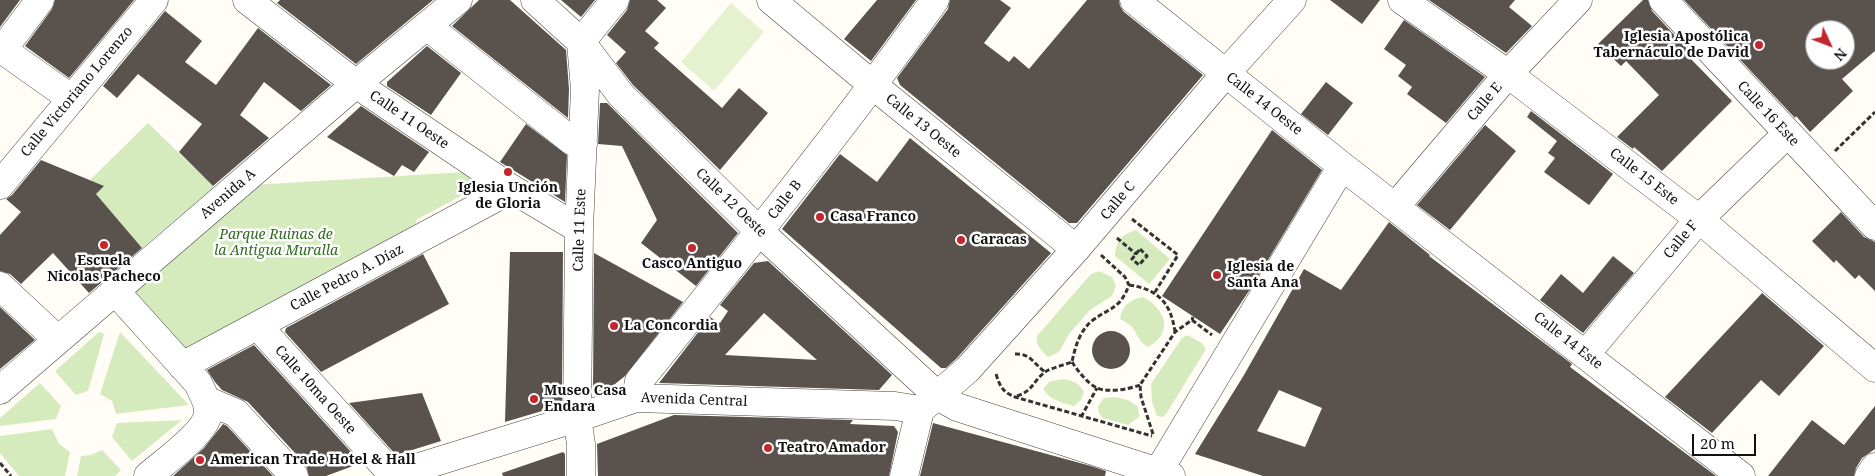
<!DOCTYPE html>
<html>
<head>
<meta charset="utf-8">
<style>
  body { margin:0 }
  #map { position:relative; width:1875px; height:476px; overflow:hidden; background:#fffdf5; font-family:"Noto Serif",serif }
  canvas { display:block }
  .north { position:absolute; left:1805px; top:20px; width:50px; height:50px; box-sizing:border-box; background:#fff; border:1px solid #a0a0a0; border-radius:50%; rotate:133deg; font-size:14px; font-weight:700; line-height:20px; text-align:center; color:#111 }
  .north::after { content:''; display:block; margin:auto; width:18px; height:22px; background:#c4262e; clip-path:polygon(50% 0,100% 100%,50% 72%,0 100%) }
  .scale { position:absolute; left:1692px; top:434px; width:64px; height:22px; box-sizing:border-box; border:2px solid #111; border-top:0; padding-left:6px; font-size:15px; line-height:18px; white-space:nowrap; color:#111; -webkit-text-stroke:4px #fff; paint-order:stroke }
</style>
</head>
<body>
<div id="map">
<canvas width="1875" height="476"></canvas>
<div class="north">N</div>
<div class="scale">20 m</div>
</div>
<script>
const context = document.querySelector('canvas').getContext('2d');
context.lineJoin = 'round';
function fill(path, color) { context.fillStyle = color; context.fill(path, 'evenodd'); }
function strokePath(path, color, width, dash) { context.strokeStyle = color; context.lineWidth = width; context.lineCap = dash ? 'butt' : 'round'; context.setLineDash(dash || []); context.stroke(path); }
function label(font, color, halo, rows, align = 'center') {
  context.font = font + ' "Noto Serif",serif'; context.lineWidth = 5; context.setLineDash([]); context.textBaseline = 'middle'; context.strokeStyle = halo; context.fillStyle = color; for (const [text, x, y, turn = 0] of rows) {
    context.save(); context.translate(x, y); context.rotate((+turn || 0) * Math.PI / 180); context.textAlign = isNaN(turn) ? turn : align; if (halo) context.strokeText(text, 0, 0); context.fillText(text, 0, 0); context.restore();
  }
}
fill(new Path2D(`
  M148 123 214 187 142 248 96 194 103 186 90 180Z
  M464 172 485 183 416 220 415 237 186 353 134 292 254 185Z
  M1136 230 1170 259 1149 284 1115 256C1115 242 1122 234 1136 230Z
  M1099 271 1112 277 1116 286 1112 296 1090 310 1069 334 1059 352 1048 357C1041 350 1036 346 1037 336L1091 274Z
  M1143 297C1166 309 1174 333 1148 347 1134 339 1140 328 1120 319 1122 306 1130 299 1143 297Z
  M99 332 104 334 88 391 76 395 55 371Z
  M120 332 189 405 116 414 112 401 100 394Z
  M1187 335 1202 343 1206 349 1168 411 1163 417 1157 416 1152 402 1151 384 1182 338Z
  M1061 379C1071 380 1079 382 1084 392L1081 400 1074 406C1062 403 1050 400 1043 389L1049 382Z
  M40 383 61 406 56 419 0 426V418Z
  M1115 397 1128 400 1138 407 1139 417 1128 425 1103 418 1099 413 1098 406 1104 398Z
  M182 420 132 461 112 437 117 423Z
  M52 429 59 444 70 452 65 476H19L0 453V436Z
  M102 450 121 470 115 476H77L81 456 91 455Z`), '#d5ebbd');
fill(new Path2D(`
  M731 3 764 32 714 91 681 62Z`), '#e6f2cf');
fill(new Path2D(`
  M0 0H20L0 27Z
  M55 0H134L69 78 25 46 52 9Z
  M280 0H433L356 64 277 3Z
  M479 0H510L566 50 569 89 568 118 452 26Z
  M561 0H595L581 17Z
  M630 0H657L666 8 645 31 659 43 654 48 722 108 739 88 768 113 720 170 633 85 616 63 626 52 607 35 627 10Z
  M877 0H916L871 61 844 39Z
  M950 0H1000L1011 8 984 43 1009 62 1014 56 1029 69 1087 0H1119L1120 6 1124 12 1203 75 1077 223H1069L900 85 897 78 948 9Z
  M1330 0H1380L1362 24Z
  M1429 0H1515L1509 7 1532 26 1506 53Z
  M1643 0H1648L1652 11 1692 54 1689 57 1732 101 1662 171 1634 147 1633 149 1617 137 1659 95 1626 61 1621 66 1598 44Z
  M1684 0H1875V51L1842 79 1853 91 1810 132 1796 116 1795 118ZM1815 30H1845V60H1815Z
  M165 11 202 41 185 62 216 85 258 28 331 85 301 111 264 82 240 115 269 138 213 186 179 152 202 124 138 74 117 98 103 86Z
  M1404 20 1485 77 1446 123 1407 94 1412 87 1398 76 1406 65 1384 49Z
  M427 46 461 73 431 115 387 86V82Z
  M1326 82 1353 103 1328 135 1301 114Z
  M600 103H607L738 233 696 286 641 243 657 220 622 146 598 144Z
  M361 106 429 152 414 172 402 165 394 176 327 137Z
  M1531 111 1613 174 1589 205 1544 172 1555 158 1548 153 1557 141 1527 117Z
  M526 124 567 155 565 202 500 162Z
  M1485 125 1516 151 1450 230 1417 205Z
  M1272 130 1322 170 1251 288 1220 334 1162 296Z
  M910 138 1051 253 956 359 946 368H941L782 229 840 154 877 182Z
  M41 160 104 186 96 194 142 248 89 293 53 253 21 284 10 274 0 271V235L21 212 6 199 12 195Z
  M1841 212 1864 237 1875 242V291L1859 275 1855 279 1836 260 1834 263 1812 241Z
  M1389 222 1430 255 1429 256 1572 364 1570 367 1716 476H1263L1195 454 1244 375 1304 269 1341 290ZM1279 390 1322 408 1305 447 1257 431Z
  M510 252H563L562 400 560 403 552 408 505 422Z
  M594 253 683 302 625 376 605 392H597L593 388Z
  M423 254 449 304 321 372 285 332 286 328Z
  M1613 256 1634 273 1583 333 1540 300 1561 274 1583 293Z
  M768 261 892 375 879 390 659 383 710 317 720 323 728 311 720 305 754 263ZM764 313 817 360 725 355Z
  M1762 293 1824 346 1779 396 1761 380 1712 433 1665 397Z
  M0 307 35 340 0 369Z
  M1092 350a19 19 0 1 1 38 0a19 19 0 1 1-38 0Z
  M254 345 361 463 326 476H309L306 465 248 402 222 390 215 382 207 370Z
  M422 393 441 441 396 455 349 403Z
  M1875 406V449L1862 458 1856 468 1854 476H1768L1812 420 1844 445Z
  M674 415 853 420 850 424 894 426 898 432 889 476H598L597 444Z
  M933 423 1091 466 1106 471 1105 476H920Z
  M223 424 227 426 273 476H173L204 448Z
  M563 452 565 454V476H503L502 473Z`), '#5a524d');
const minor = new Path2D(`
  M247 0 356 84 512 189 579 229
  M535 0 581 42 621 95 760 232 938 396 957 407 1171 476
  M771 0 874 86 1076 249
  M1134 0 1342 166 1741 476
  M1402 0 1508 74 1699 219 1875 368
  M1663 0 1875 226
  M427 26 572 141 583 144
  M581 42 615 0
  M0 48 72 99
  M3 49 40 0
  M0 185 154 0
  M1395 207 1508 74 1578 0
  M0 286 58 340
  M115 291 198 383C202 392 209 403 208 413 207 432 163 463 148 476
  M258 326 393 475
  M1585 355 1699 219 1787 134
  M182 366 512 189
  M0 390 356 84 458 0
  M636 398 639 381C740 256 841 131 935 0
  M206 400 236 413 294 476
  M1158 472 1342 166
  M390 476 577 418 636 398 895 406 920 410
  M581 476V444L577 418 579 229 585 89 581 43
  M904 476 920 410 967 370 1076 249 1225 74 1292 0
  M1869 476 1875 467`);
strokePath(minor, '#444', 29);
strokePath(new Path2D(`
  M1835 151 1875 112
  M1132 219 1178 255 1155 292
  M1117 238 1136 254
  M1140 249 1147 256 1139 265 1132 259Z
  M1129 285C1158 289 1171 303 1175 332
  M1192 320 1212 335
  M1015 354C1030 353 1034 364 1045 372
  M1072 362C1078 371 1087 383 1097 388 1109 393 1129 389 1140 385
  M996 374C1000 387 1003 392 1015 397L1152 436
  M1017 396C1033 391 1033 381 1045 372 1051 368 1064 365 1072 362 1075 347 1080 330 1093 320 1111 307 1120 309 1129 285L1125 277 1101 255
  M1081 417 1097 388
  M1153 434 1141 397 1140 385 1175 332 1192 320 1193 317
  M0 463 11 476`), '#333', 3, [5, 2.5]);
strokePath(minor, '#fff', 28);
for (const [x, y, r, color] of [
  [1759,45,5,"#c4262e"],
  [508,172,5,"#c4262e"],
  [820,217,5,"#c4262e"],
  [961,240,5,"#c4262e"],
  [104,245,5,"#c4262e"],
  [692,248,5,"#c4262e"],
  [1217,275,5,"#c4262e"],
  [614,326,5,"#c4262e"],
  [534,399,5,"#c4262e"],
  [768,448,5,"#c4262e"],
  [200,460,5,"#c4262e"]
]) { const dot = new Path2D(); dot.arc(x, y, r, 0, 2 * Math.PI); context.fillStyle = color; context.fill(dot); strokePath(dot, '#fff', 2); }
label('bold 14px', '#111', '#fff', [
  ["Iglesia Apostólica",1749,37,"right"],
  ["Tabernáculo de David",1749,53,"right"],
  ["Iglesia Unción",508,188,"center"],
  ["de Gloria",508,204,"center"],
  ["Casa Franco",830,217],
  ["Caracas",971,240],
  ["Escuela",104,261,"center"],
  ["Nicolas Pacheco",104,277,"center"],
  ["Casco Antiguo",692,264,"center"],
  ["Iglesia de",1227,267],
  ["Santa Ana",1227,283],
  ["La Concordia",624,326],
  ["Museo Casa",544,391],
  ["Endara",544,407],
  ["Teatro Amador",778,448],
  ["American Trade Hotel & Hall",210,460]
], 'left');
label('14px', '#111', '#fff', [
  ["Calle Victoriano Lorenzo",77,92,-50],
  ["Calle E",1485,102,-50],
  ["Calle 14 Oeste",1264,104,38],
  ["Calle 16 Este",1768,114,47],
  ["Calle 11 Oeste",409,120,34],
  ["Calle 13 Oeste",923,126,39],
  ["Calle 15 Este",1644,177,38],
  ["Avenida A",228,194,-41],
  ["Calle B",785,200,-52],
  ["Calle C",1118,201,-50],
  ["Calle 12 Oeste",731,203,44],
  ["Calle 11 Este",580,230,-88],
  ["Calle F",1681,240,-50],
  ["Calle Pedro A. Díaz",347,278,-28],
  ["Calle 14 Este",1568,341,38],
  ["Calle 10ma Oeste",315,390,48],
  ["Avenida Central",694,400,2]
]);
label('italic 14px', '#2f6b1f', '#fff', [
  ["Parque Ruinas de",276,235],
  ["la Antigua Muralla",276,251]
]);
</script>
</body>
</html>
